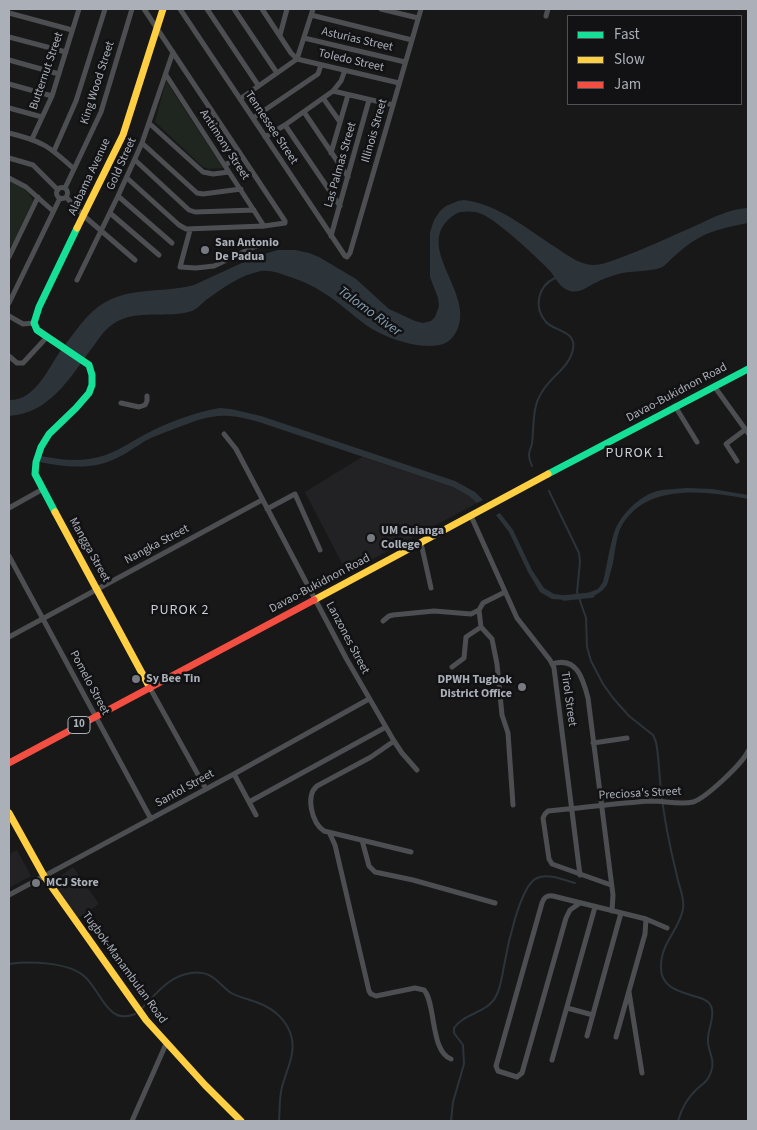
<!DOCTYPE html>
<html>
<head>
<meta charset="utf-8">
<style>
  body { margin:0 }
  #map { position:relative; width:757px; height:1130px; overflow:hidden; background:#181818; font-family:"Source Sans 3",sans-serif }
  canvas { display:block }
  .frame { position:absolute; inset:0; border:10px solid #aaafb8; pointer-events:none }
  .legend { position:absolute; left:567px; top:15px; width:175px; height:90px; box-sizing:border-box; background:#121214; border:1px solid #4f5156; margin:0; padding:6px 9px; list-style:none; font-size:15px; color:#aaafb8 }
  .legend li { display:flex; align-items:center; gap:10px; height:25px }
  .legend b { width:25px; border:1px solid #4f5156 }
</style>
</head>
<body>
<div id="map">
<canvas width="757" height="1130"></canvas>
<div class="frame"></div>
<ul class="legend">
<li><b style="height:6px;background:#16e098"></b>Fast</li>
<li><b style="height:6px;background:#ffcf43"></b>Slow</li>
<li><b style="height:6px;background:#f24e42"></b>Jam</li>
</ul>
</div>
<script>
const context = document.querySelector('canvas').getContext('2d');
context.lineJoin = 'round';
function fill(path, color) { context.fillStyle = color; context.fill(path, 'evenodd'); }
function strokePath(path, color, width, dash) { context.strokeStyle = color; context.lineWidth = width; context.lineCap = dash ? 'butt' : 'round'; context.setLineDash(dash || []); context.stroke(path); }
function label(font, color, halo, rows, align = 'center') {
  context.font = font + ' "Source Sans 3",sans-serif'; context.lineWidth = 5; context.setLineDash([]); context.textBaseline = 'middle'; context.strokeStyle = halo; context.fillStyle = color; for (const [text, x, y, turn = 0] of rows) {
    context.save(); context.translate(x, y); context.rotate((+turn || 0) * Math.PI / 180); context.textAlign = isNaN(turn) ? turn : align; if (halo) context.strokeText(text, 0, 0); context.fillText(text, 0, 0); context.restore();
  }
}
fill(new Path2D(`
  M362 457 453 487 469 496 477 503 347 573 305 492Z
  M17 850 31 876 9 888V854Z
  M73 867 99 904 77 919 54 885 62 880 59 877Z`), '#222224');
fill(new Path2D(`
  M166 81 223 168 208 169 203 167 155 122Z
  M9 181C18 185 30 191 33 201L12 245 9 246Z`), '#1f251f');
fill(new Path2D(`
  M464 200C498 204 527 229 555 247 566 254 578 264 592 265 604 265 614 260 625 256 649 247 671 236 695 226 712 218 729 209 748 208V223C706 231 695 236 664 266L660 268C650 271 639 271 629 272 619 273 608 277 599 281 590 285 580 294 570 291 560 288 556 279 551 272 539 259 498 221 482 214 476 211 467 211 460 212 454 214 450 218 446 222 420 252 472 293 458 328 455 335 451 341 443 344 422 351 384 338 366 325 352 315 339 302 324 293 312 285 300 280 287 276 279 273 270 270 261 271 240 275 223 288 206 300 201 304 197 309 192 311 168 319 136 308 113 324 104 330 98 340 92 348 69 379 50 413 9 416V400C34 401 47 371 59 353 68 341 77 328 87 317 118 283 157 295 194 285L257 256 278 250H295L309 253 319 257 356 279 389 309 415 321 423 323 431 321 435 317 439 306 438 298 430 277V232L434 220 440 211 446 206 458 201Z
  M220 408 231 409 261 416 455 481 475 492 483 500 477 503 469 496 453 487 259 422C222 411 209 415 174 429 164 433 154 436 145 441 131 450 117 460 101 464 80 469 60 466 39 462L41 456C60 460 80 462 99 457 115 453 129 443 144 435 166 423 195 412 220 408Z
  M687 488 712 489 748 495V499C705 491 644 482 620 529 616 540 615 552 613 563 611 571 609 578 607 585 601 593 595 596 586 598L585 594 598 589 603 582C607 566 609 549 614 533 620 515 638 497 657 491 666 489 677 489 687 488Z
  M500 513 513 530 532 570 544 588 554 594 570 596V600L552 599 540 592 528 572 509 532 496 515Z`), '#2c343a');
strokePath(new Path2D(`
  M532 466C530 462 529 459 529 455 529 451 531 447 532 444 534 427 532 406 542 392 550 377 570 367 573 349 577 331 554 331 546 322 533 307 538 286 555 278
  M549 491 579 553 580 562 577 592 586 618 587 647 591 661 603 684 613 698 629 716 653 735 656 742C659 757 659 774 661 790 664 819 670 848 677 876 679 887 685 898 683 909 679 931 660 943 661 968 661 991 687 993 703 999 708 1001 711 1004 712 1009 714 1019 708 1029 708 1039 707 1051 716 1059 711 1072 708 1081 704 1083 697 1089 688 1097 681 1110 678 1121
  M9 964C29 961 68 962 84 976 101 990 107 1026 135 1014
  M142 1008C157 993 169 976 191 973 213 970 217 983 231 993 238 997 248 999 256 1002 273 1008 288 1020 292 1039 295 1056 286 1071 282 1087 279 1098 280 1110 279 1121
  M451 1121 453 1102 464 1064 463 1045 454 1033V1028C464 1013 488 1013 496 996 501 987 502 976 504 966 507 948 520 885 537 878 548 873 564 880 575 883`), '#2c343a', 2);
strokePath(new Path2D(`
  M564 598 592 595`), '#2c343a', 5.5);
strokePath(new Path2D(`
  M180 9 345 256 347 257 350 253 421 9
  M207 9 258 85
  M234 9 277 73
  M262 9 291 53 297 59
  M381 9 418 18
  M9 13 72 30
  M311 15 412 40
  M546 16 548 9
  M280 35 287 9
  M9 37 66 52
  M304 38 405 62
  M297 59 399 83
  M9 60 59 74
  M166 75 264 226
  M9 84 52 96
  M333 91 393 105
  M323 98 340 122
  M240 99 297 59 313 9
  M9 108 42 117
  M304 112 348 177
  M253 118 318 74 321 65
  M150 124 203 172 213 174 229 172
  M285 125 340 206
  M9 133C42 141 49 146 74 169
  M265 137 285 125 333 91 341 81 345 70
  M32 139 52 96 79 9
  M142 143 197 193 203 194 241 189
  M54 151 76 101 105 9
  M331 153 348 95
  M9 158 33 165 58 190
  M135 160 189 210 195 212 254 210
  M225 165 241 156
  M9 178 26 187 53 211
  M127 178 179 225 186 229 264 226 285 223V221L144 9
  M56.5 193a5.5 5.5 0 1 1 11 0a5.5 5.5 0 1 1-11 0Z
  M65 188 101 112 132 9
  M118 196 172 243
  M66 197 84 216 135 260
  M110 213 159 255
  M190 230 180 267 196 268 214 266 256 246 277 242
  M331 236 369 100
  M9 257 38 197
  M77 280 118 196 142 143 173 52
  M9 303 60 198
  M9 316 23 324 34 323
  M9 356 17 363H23L47 337
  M714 386 748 433
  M121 403 139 407 145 405 147 401V396
  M675 406 697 442
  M224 434 236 449 346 658 394 741 402 753 417 770
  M737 461 726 444 746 429
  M9 508 43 489
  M267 509 295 494 320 550
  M471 516 517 618 550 660 554 668 580 875
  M421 543 431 588
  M9 556 151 819
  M383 621 389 616 393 615 434 611 471 614 479 610
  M481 627 492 639 497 664 502 715 508 733 513 805
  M9 637 262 500
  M552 664C577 656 583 679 588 698L613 895 612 911
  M452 667 464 658 466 637 481 627 479 610 483 603 505 592
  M150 688 206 789
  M394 741 371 757 317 786C305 796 312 823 324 831L411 852
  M593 743 627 738
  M234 774 256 815
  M249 802 386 727
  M330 834 335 845 369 991 371 994 376 996 415 988 424 990C436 1003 430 1051 451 1059
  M362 840 369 866 375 872 413 880 495 903
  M611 885 552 864 549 859 543 818 545 814 548 811C582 808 617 803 651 801 664 801 681 805 693 802 706 798 743 763 748 751
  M9 895 234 774 369 699
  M580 903 570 910 566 918 522 1073 517 1077 498 1071 496 1066 542 903C544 897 547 895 553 896L646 919 667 928
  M629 992 642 1073
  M567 1008 593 1015
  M587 1036 621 913
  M616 1037 645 934 646 919
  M552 1060 595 907
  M132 1121 166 1044`), '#4d4e51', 5);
strokePath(new Path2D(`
  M548 474 748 369
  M55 512 35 474 36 462 41 447 49 434 76 408 89 393 92 385V375L89 365 37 330 34 323 39 307 77 228`), '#16e098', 7);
strokePath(new Path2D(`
  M77 228 123 135 163 9
  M55 512 150 688
  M314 600 548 474
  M9 813 44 876 146 1020 205 1085 241 1121`), '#ffcf43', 7);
strokePath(new Path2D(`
  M9 763 314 600`), '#f24e42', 7);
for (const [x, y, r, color] of [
  [205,250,5,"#777a80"],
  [371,538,5,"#777a80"],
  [136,679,5,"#777a80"],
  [522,687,5,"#777a80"],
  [36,883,5,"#777a80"]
]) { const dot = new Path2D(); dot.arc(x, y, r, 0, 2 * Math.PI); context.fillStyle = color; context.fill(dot); strokePath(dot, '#121214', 2); }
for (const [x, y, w] of [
  [79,725,22]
]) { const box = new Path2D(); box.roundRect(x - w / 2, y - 8.5, w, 17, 4); context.fillStyle = '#121214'; context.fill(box); strokePath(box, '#aaafb8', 1); }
label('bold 11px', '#aaafb8', null, [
  ["10",79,725]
]);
label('12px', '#aaafb8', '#121214', [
  ["Asturias Street",357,40,13],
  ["Toledo Street",351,61,13],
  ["Butternut Street",47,71,-71],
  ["King Wood Street",98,83,-72],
  ["Tennessee Street",271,128,56],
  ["Illinois Street",375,131,-74],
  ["Antimony Street",224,145,57],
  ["Gold Street",122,164,-66],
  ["Las Palmas Street",341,165,-74],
  ["Alabama Avenue",90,177,-65],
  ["Davao-Bukidnon Road",677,393,-28],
  ["Nangka Street",157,545,-28],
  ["Mangga Street",89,550,61],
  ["Davao-Bukidnon Road",320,584,-28],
  ["Lanzones Street",347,638,62],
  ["Pomelo Street",89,683,62],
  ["Tirol Street",568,699,82],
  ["Santol Street",185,789,-29],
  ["Preciosa's Street",640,794,-3],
  ["Tugbok-Manambulan Road",124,968,54]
]);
label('bold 12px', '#aaafb8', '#121214', [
  ["San Antonio",215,243],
  ["De Padua",215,257],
  ["UM Guianga",381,531],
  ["College",381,545],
  ["Sy Bee Tin",146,679],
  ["DPWH Tugbok",512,680,"right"],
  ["District Office",512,694,"right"],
  ["MCJ Store",46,883]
], 'left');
label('italic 14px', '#849eb1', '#121214', [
  ["Talomo River",369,312,36]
]);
context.letterSpacing = '1px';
label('14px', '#cbced5', '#121214', [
  ["PUROK 1",635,454],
  ["PUROK 2",180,611]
]);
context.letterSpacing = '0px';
</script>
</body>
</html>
